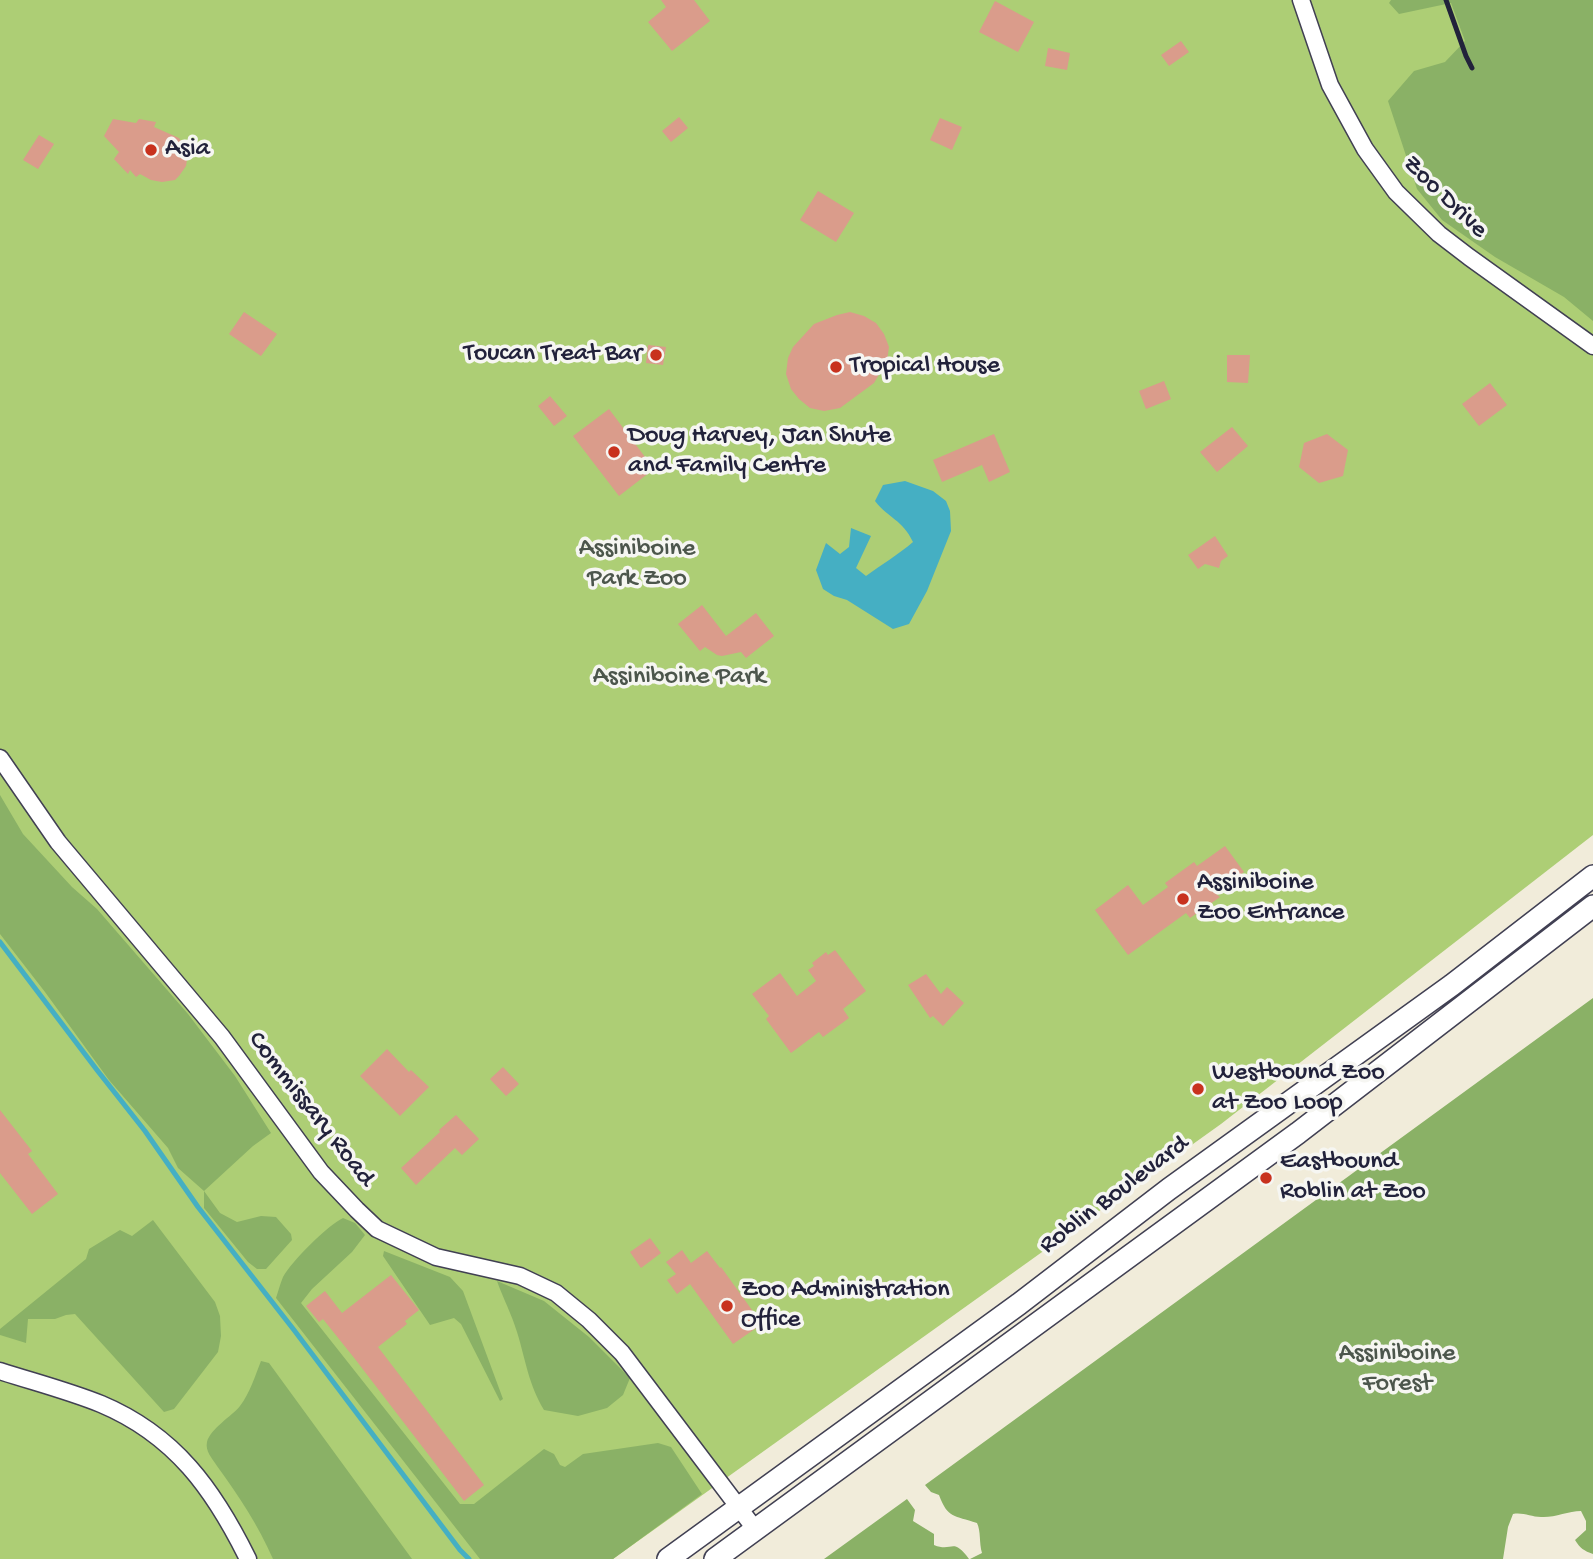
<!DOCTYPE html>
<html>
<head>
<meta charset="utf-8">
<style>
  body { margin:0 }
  canvas { display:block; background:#f1ecda }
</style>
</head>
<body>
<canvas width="1593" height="1559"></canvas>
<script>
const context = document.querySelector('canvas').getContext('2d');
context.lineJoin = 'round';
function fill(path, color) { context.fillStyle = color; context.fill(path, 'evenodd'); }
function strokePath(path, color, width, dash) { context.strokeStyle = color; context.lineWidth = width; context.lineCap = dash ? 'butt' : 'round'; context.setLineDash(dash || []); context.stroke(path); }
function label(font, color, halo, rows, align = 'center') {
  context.font = font + ' "Gochi Hand",sans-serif'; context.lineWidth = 7; context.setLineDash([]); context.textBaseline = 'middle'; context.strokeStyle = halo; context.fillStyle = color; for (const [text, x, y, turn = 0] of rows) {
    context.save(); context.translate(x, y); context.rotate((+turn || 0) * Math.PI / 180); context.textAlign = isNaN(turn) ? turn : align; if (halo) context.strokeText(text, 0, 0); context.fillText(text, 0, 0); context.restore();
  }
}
fill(new Path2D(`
  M0 0H1593V835L1221 1124 613 1559H0Z`), '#adce75');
fill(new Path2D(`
  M1391 0H1593V321L1564 297 1495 257 1442 220 1417 189 1388 101 1414 71 1445 62 1465 41 1451 3 1399 14 1389 3Z
  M0 795 23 834 72 887 97 909 188 1014 235 1076 271 1133 253 1146 204 1191 220 1213 237 1222 261 1216 276 1217 291 1234 292 1240 266 1269H257L248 1262 204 1208V1191L178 1168 168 1148 109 1080 45 992 0 934Z
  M1593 998V1554C1584 1551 1580 1548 1575 1540L1586 1530V1521L1581 1511C1568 1511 1554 1518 1541 1517 1531 1517 1523 1512 1513 1514L1508 1527 1503 1559H970L982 1553C979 1543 981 1531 977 1523 954 1515 948 1519 939 1495L931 1492 925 1485Z
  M343 1218 355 1223 365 1235 352 1252 312 1289 301 1303 460 1504H474L544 1449 554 1454 560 1465 565 1467 583 1454 658 1443 671 1447 702 1494 613 1559H480L276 1298C278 1292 280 1284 283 1277 291 1262 328 1225 343 1218Z
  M153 1220 215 1302 220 1316 221 1336 218 1352 174 1409 164 1412 75 1314 66 1315 55 1319H28L26 1343 0 1335V1329L86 1259 89 1249 120 1230 132 1236Z
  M384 1251 450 1277 463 1291 503 1399 500 1401 461 1324 454 1318 430 1325 383 1256Z
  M497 1281 544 1301 589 1337 630 1378 623 1395 607 1408 578 1416 544 1410C528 1383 526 1361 517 1332 512 1315 503 1298 497 1281Z
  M261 1361 269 1363 412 1559H273C258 1525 239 1496 217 1466 212 1458 205 1451 207 1442 210 1429 232 1416 240 1406 250 1393 255 1376 261 1361Z
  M907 1499 915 1510 913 1521 934 1534V1545C953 1553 952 1536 969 1559H824Z`), '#8ab166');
fill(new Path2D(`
  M905 481 933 491 946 501 950 511 951 531 927 591 909 624 893 629 847 600 834 596 823 589 816 570 826 543 840 554 849 547 851 528 871 536 856 568 866 576C882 564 898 555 913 542 902 519 889 519 875 501L883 485Z`), '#45afc3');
strokePath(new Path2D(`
  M0 942 97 1070 145 1131 198 1207 294 1330 460 1550 469 1559`), '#45afc3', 5);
fill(new Path2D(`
  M661 0H694L710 21 672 51 648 22 666 7Z
  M995 1 1034 22 1018 52 979 32Z
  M1181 41 1189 52 1169 66 1161 55Z
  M1048 48 1070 53 1067 70 1045 66Z
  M679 117 688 128 671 142 662 131Z
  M940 118 962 127 952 150 930 140Z
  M113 119 136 123 139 119 156 122 154 127 179 138 186 148 187 160 186 166 179 176 175 180 162 182 151 180 140 174 136 177 130 170 128 174 114 159 119 152 104 136Z
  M39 135 54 144 38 169 23 160Z
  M818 191 854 213 836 242 800 220Z
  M244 312 277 334 261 356 229 334Z
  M850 312 864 316 876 323 884 334 889 347 887 361 874 383 840 408 824 411 810 408 799 399 791 389 786 374 788 358 793 347 814 324 837 315Z
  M648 345 666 347 663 365 646 363Z
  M1227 355H1250L1248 383 1227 382Z
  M1164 381 1171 399 1146 409 1139 391Z
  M1490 383 1507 405 1479 426 1462 404Z
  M550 396 567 416 554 426 538 406Z
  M609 409 654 469 619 496 573 436Z
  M1232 427 1248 446 1217 472 1200 452Z
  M994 434 1010 472 989 482 982 465 942 482 933 460Z
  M1327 434 1348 450 1343 476 1319 483 1299 467 1304 443Z
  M1215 536 1228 556 1221 561 1219 568 1205 564 1198 569 1188 555Z
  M702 605 726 636 756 613 774 636 746 658 741 652 722 656 717 655 705 647 700 651 678 624Z
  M1225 846 1244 872 1215 893 1220 897 1190 918 1186 913 1128 955 1095 910 1128 885 1143 905 1168 887 1165 883 1194 862 1197 866Z
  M835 950 866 991 843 1009 849 1018 823 1037 819 1032 791 1053 766 1019 769 1016 752 994 780 973 797 996 816 981 808 970 814 966 812 963 826 952 828 955Z
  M926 974 941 994 947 987 964 1003 943 1026 933 1016 930 1018 908 985Z
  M387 1049 409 1072 411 1070 429 1087 400 1116 360 1076Z
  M503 1067 519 1084 506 1096 490 1079Z
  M0 1110 32 1151 28 1154 58 1194 32 1214 0 1173Z
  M456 1115 479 1139 462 1155 455 1148 416 1185 401 1168 440 1132 439 1130Z
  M650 1238 661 1253 641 1268 630 1252Z
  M682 1250 691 1263 707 1251 720 1268 721 1267 762 1324 733 1344 690 1284 677 1294 667 1280 676 1274 666 1262Z
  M391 1275 419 1310 405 1321 407 1324 378 1347 484 1485 464 1501 355 1359 323 1319 319 1322 306 1306 325 1291 342 1313Z`), '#da9c8b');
const street = new Path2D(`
  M1301 0 1330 85 1365 149 1396 192 1439 234 1469 257 1593 346
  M0 758 58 842 222 1037 321 1172 357 1210 377 1229 436 1257 520 1276 556 1293 589 1320 622 1353 755 1529
  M0 1371C34 1382 69 1391 101 1404 175 1435 214 1490 248 1559`);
const secondary = new Path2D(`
  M668 1559 1019 1304 1169 1189 1452 985 1593 876
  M715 1559 1298 1133 1593 906`);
strokePath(street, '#414053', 19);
strokePath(secondary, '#414053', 24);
strokePath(street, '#fff', 16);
strokePath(secondary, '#fff', 21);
strokePath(new Path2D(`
  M1446 0 1466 56 1472 68`), '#22223b', 5);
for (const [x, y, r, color] of [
  [151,150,7,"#c8321e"],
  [656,355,7,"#c8321e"],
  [836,367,7,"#c8321e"],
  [614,452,7,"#c8321e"],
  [1183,899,7,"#c8321e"],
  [1198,1089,7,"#c8321e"],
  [1266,1178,7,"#c8321e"],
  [727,1306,7,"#c8321e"]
]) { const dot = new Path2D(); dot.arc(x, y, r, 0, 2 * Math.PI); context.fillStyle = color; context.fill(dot); strokePath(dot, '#f6f6f2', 2.5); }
label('26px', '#22223b', '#f6f6f2', [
  ["Asia",165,150],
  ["Toucan Treat Bar",642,355,"right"],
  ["Tropical House",850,367],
  ["Doug Harvey, Jan Shute",628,437],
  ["and Family Centre",628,467],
  ["Assiniboine",1197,884],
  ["Zoo Entrance",1197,914],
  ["Westbound Zoo",1212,1074],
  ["at Zoo Loop",1212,1104],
  ["Eastbound",1280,1163],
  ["Roblin at Zoo",1280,1193],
  ["Zoo Administration",741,1291],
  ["Office",741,1321]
], 'left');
label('26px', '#22223b', '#f6f6f2', [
  ["Zoo Drive",1444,198,44],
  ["Commissary Road",310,1110,52],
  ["Roblin Boulevard",1115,1196,-37]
]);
label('26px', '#4c564c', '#f6f6f2', [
  ["Assiniboine",637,550],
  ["Park Zoo",637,580],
  ["Assiniboine Park",679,678],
  ["Assiniboine",1397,1355],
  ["Forest",1397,1385]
]);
</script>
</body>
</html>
